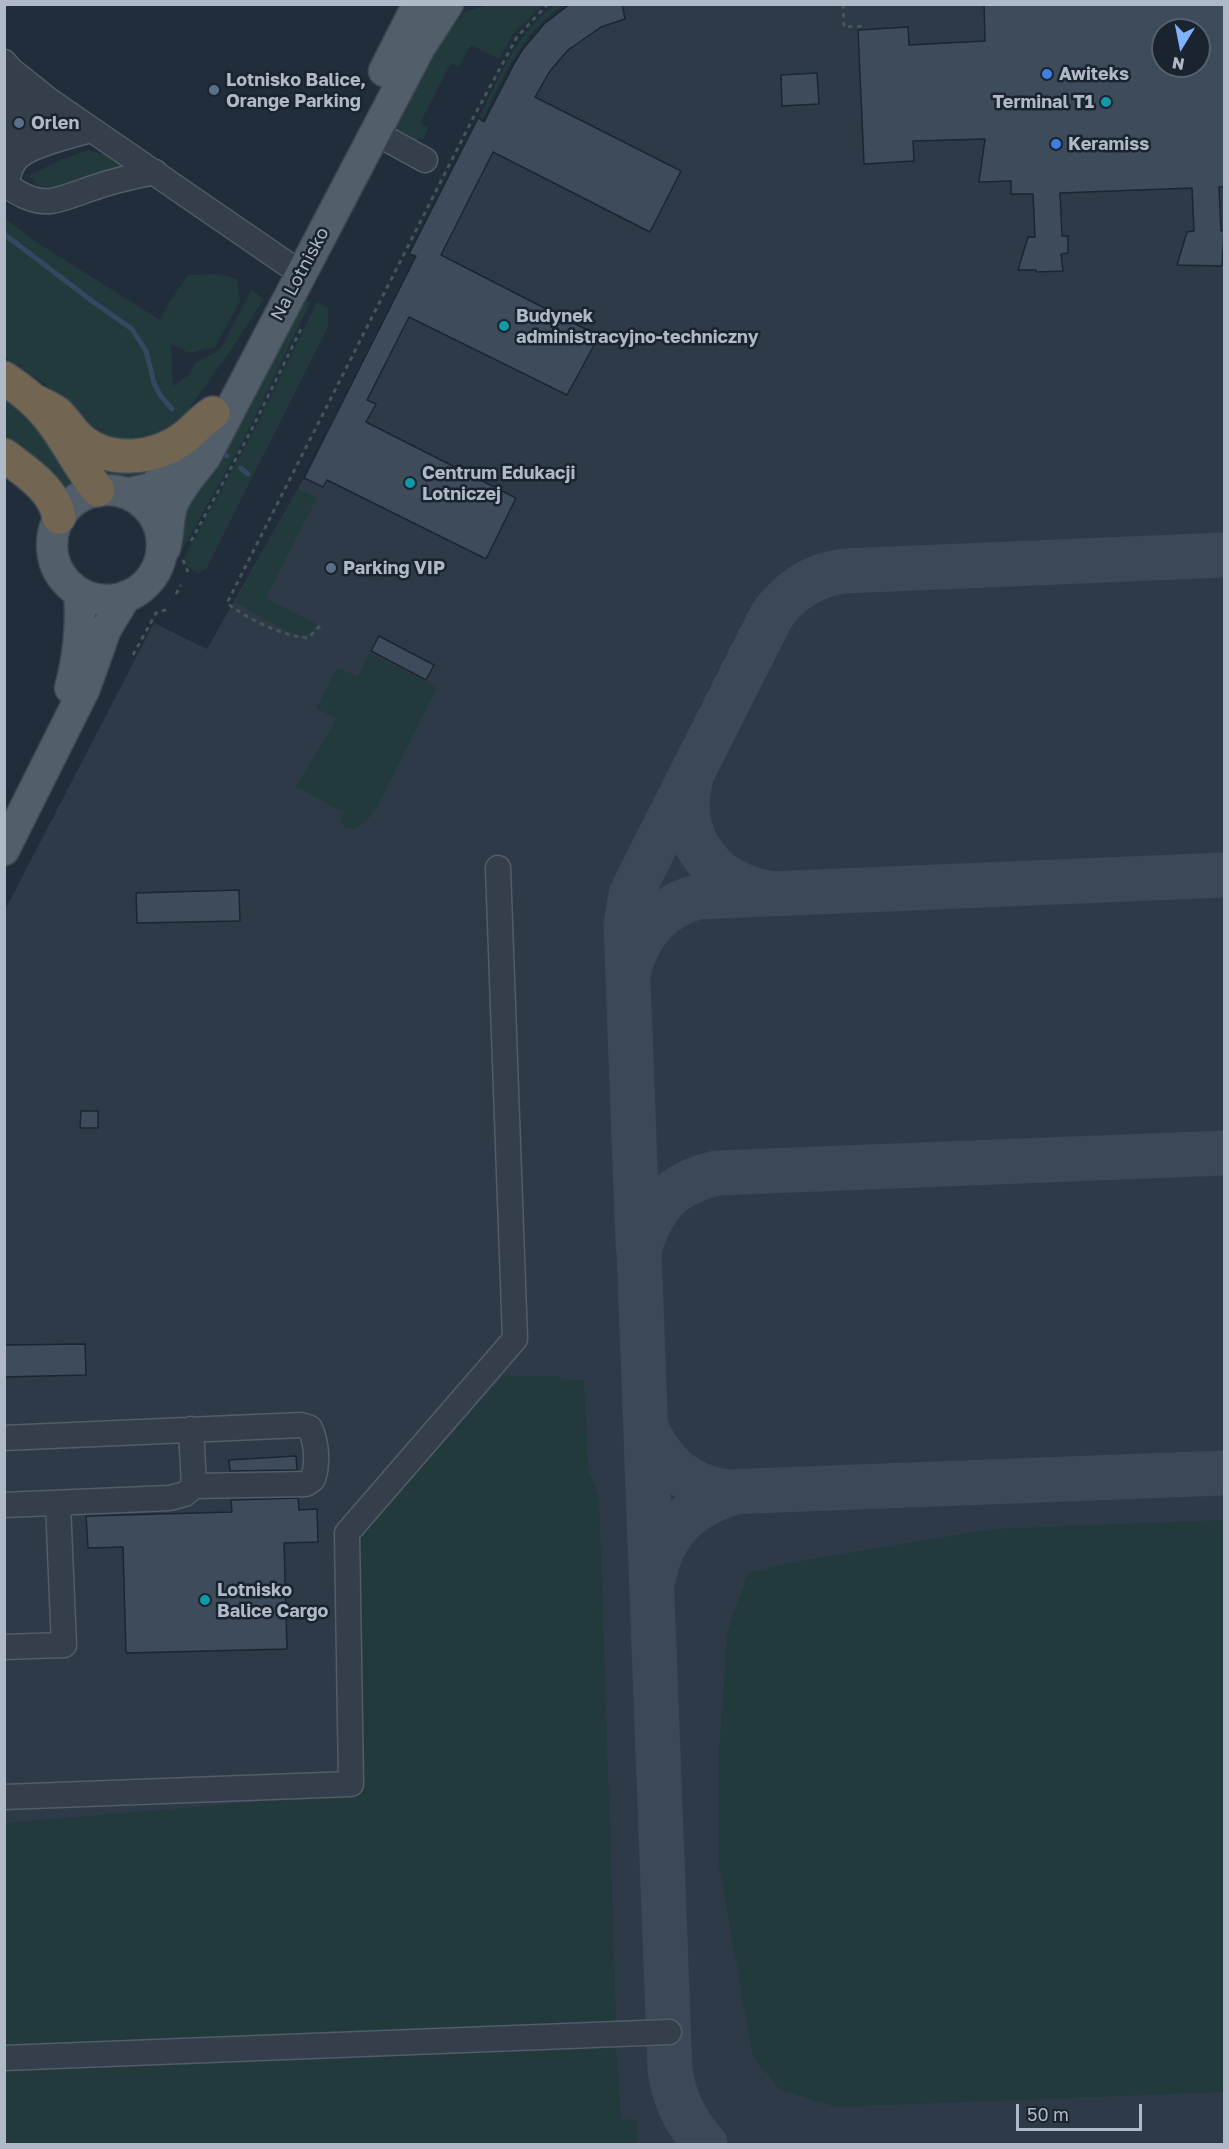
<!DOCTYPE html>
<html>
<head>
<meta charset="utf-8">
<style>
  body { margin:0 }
  #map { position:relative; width:1229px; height:2149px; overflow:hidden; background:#212d3b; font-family:"Golos Text",sans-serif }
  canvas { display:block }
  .frame { position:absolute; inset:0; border:6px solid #b0b9c7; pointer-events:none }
  .north { position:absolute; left:1151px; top:18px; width:60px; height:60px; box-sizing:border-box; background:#1a2430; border:2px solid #56606c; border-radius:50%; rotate:190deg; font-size:16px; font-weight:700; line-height:24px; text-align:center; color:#b0b9c7 }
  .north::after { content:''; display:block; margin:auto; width:21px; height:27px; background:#81b2fb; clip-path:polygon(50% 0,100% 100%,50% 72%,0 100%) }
  .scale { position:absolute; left:1016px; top:2104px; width:126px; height:27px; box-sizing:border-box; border:3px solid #b0b9c7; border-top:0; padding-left:8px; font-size:18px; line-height:21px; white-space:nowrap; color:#b0b9c7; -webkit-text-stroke:4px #1a2430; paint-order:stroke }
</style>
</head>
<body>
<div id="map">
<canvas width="1229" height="2149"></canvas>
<div class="frame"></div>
<div class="north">N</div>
<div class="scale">50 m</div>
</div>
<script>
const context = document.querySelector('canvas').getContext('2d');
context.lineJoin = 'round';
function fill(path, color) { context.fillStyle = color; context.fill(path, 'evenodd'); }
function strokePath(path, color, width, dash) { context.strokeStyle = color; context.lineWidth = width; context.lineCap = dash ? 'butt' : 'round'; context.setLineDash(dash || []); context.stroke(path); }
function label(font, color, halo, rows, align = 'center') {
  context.font = font + ' "Golos Text",sans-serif'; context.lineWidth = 5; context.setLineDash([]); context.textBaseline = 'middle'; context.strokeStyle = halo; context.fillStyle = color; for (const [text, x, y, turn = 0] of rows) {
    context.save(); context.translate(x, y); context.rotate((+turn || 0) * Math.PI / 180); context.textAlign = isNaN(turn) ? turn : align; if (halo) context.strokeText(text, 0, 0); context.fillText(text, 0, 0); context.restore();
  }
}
fill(new Path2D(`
  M570 4 1224 5V2144H5L4 912 154 623 207 649 304 478 416 257 409 254 478 118 485 121 515 62 523 49 544 24ZM1163 30H1199V66H1163Z`), '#2f3a48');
fill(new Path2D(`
  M557 4 563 5C522 33 504 75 483 119L479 117C500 77 517 30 557 4Z
  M488 5H543L513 34 499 59 471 45 459 67 451 63 420 123 428 128 424 138 413 141 402 135 396 129V119L440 44 464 12Z
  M88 150 117 158 122 168 68 188 38 186 29 176 58 161Z
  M4 218 41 245 160 320 169 303 188 275 218 274 237 279 240 301 215 347 189 353 171 344 173 386 190 374 195 363 220 350 252 289 263 300 233 347 170 435 118 446 85 430 47 385 5 357Z
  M311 301 246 435 183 549 180 510 294 302Z
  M317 302 328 308V327L206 569 198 573 188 567 184 557 256 427Z
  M5 395 29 417 79 487 65 496 5 448Z
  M86 453 144 464 159 476 123 485 105 480Z
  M298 489 317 498 266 598 317 624C313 629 310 634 303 635 290 636 248 609 235 602Z
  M369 653 437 687 376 809C367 821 360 831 344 828L341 821 344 812 296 787 336 719 316 708 337 668 358 676Z
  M503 1376H560L561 1381 584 1380 588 1468 599 1497 616 2018 608 2027 316 2040 307 2033 250 2035 237 2044 5 2053 4 1823 359 1793 354 1544Z
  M1224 1520V2092L836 2107 780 2090 753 2057 719 1865V1751L728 1630 748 1573 789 1563 993 1529Z
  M603 2043 616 2048 621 2119 637 2120 638 2144H5L4 2069H41L58 2060Z`), '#233a3c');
strokePath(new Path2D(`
  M4 234 92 301 132 329 146 351 154 383 160 395 172 409
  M225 455 227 456
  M241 468 248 474`), '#344863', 5);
strokePath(new Path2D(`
  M691 778C676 834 708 880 763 892
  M629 969C639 933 661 907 697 897L1224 875
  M638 1245 626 925 631 895 638 880 772 615C790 590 814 575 844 571L1224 555
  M646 1428C664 1465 685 1485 726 1492L1224 1473
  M654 1576C664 1529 691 1505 736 1492
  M705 2144C686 2123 674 2099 670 2070L639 1251C652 1206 670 1184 717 1173L1224 1153`), '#3c4857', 45);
const building = new Path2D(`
  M570 4H622L625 19 601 27 568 50 550 71 535 97 681 171 650 232 493 152 441 255 599 336 567 395 409 317 367 400 376 404 366 422 516 498 486 559 327 480 323 487 304 478 416 256 409 254 478 118 484 122 515 62 523 49 544 24Z
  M984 4H1224V187H1219L1221 231 1224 230 1222 266 1177 265 1187 232 1194 231 1192 188 1060 193 1062 236H1068V253L1061 254 1063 271 1036 272V270H1018L1028 237H1035L1033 194H1011V181L979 182 985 139 913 141 914 161 864 164 858 30 908 27 909 45 985 41ZM1163 30H1199V66H1163Z
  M817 73 819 104 782 106 781 75Z
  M379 636 434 665 426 680 371 651Z
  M239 890 240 921 137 923 136 893Z
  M81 1111H98V1128H80Z
  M85 1344 86 1375 4 1377V1345Z
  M296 1456 297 1470 230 1471 229 1460Z
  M298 1498 299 1510 317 1509 318 1542 284 1543 287 1649 126 1653 123 1547 88 1548 86 1516 232 1512 231 1500Z`);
fill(building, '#3d4b5b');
strokePath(building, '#1c2632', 1.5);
const minor = new Path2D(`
  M4 62 11 70 50 101
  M4 95 34 88
  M4 113 27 105 50 101 287 264
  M374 132 425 160
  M4 141 19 128 69 114
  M4 182C15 193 34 203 51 201 65 199 82 191 96 187 115 180 135 176 155 172
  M7 184C8 175 10 166 17 158 30 145 72 135 91 130
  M4 1438 301 1425 310 1428C317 1443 318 1464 313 1479L306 1484 194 1486
  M4 1505 170 1498 185 1494 194 1486 191 1429
  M4 1647 64 1645 58 1504
  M4 1797 351 1784 347 1533 515 1339 498 868
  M4 2058 669 2032`);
const major = new Path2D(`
  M384 71 418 4
  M52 545a55 55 0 1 1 110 0a55 55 0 1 1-110 0Z
  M130 493 152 488 187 452
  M165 548C169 534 168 519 172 506 179 488 194 472 206 456L420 47 448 4
  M70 688C78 659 82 623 79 593
  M4 850 85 688 106 629 126 596`);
const highway = new Path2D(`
  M4 378C21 389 35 400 47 415 67 439 79 467 98 490
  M33 400C41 404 50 408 57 413 66 421 72 433 82 441 111 464 156 459 185 437 195 429 202 420 213 413
  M4 455C26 472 54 489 59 517`);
strokePath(minor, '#535c69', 27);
strokePath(major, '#3e4854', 33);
strokePath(highway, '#404956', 36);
strokePath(new Path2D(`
  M843 4 844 27 865 26
  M191 541 251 431 301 329
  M183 560 188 572
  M176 594 181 585
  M320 626 308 638C283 636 247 619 227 603L472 120 517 37 548 4
  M133 655 156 613 168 609`), '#415759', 3, [4.5, 4.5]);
strokePath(minor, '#353f4b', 24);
strokePath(major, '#535e6b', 30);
strokePath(highway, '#726552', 33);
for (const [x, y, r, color] of [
  [1047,74,6,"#3f7fe0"],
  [214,90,6,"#5c6f8a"],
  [1106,102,6,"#0f9aa8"],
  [19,123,6,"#5c6f8a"],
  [1056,144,6,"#3f7fe0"],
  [504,326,6,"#0f9aa8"],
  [410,483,6,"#0f9aa8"],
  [331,568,6,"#5c6f8a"],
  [205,1600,6,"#0f9aa8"]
]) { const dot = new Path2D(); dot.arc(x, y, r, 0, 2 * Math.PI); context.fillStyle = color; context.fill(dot); strokePath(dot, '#1a2430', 2); }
label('bold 18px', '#b0b9c7', '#1a2430', [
  ["Awiteks",1059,74],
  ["Lotnisko Balice,",226,80],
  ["Orange Parking",226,101],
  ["Terminal T1",1094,102,"right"],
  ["Orlen",31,123],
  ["Keramiss",1068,144],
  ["Budynek",516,316],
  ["administracyjno-techniczny",516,337],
  ["Centrum Edukacji",422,473],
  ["Lotniczej",422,494],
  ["Parking VIP",343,568],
  ["Lotnisko",217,1590],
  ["Balice Cargo",217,1611]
], 'left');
label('18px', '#b0b9c7', '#1a2430', [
  ["Na Lotnisko",300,274,-62]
]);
</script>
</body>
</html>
